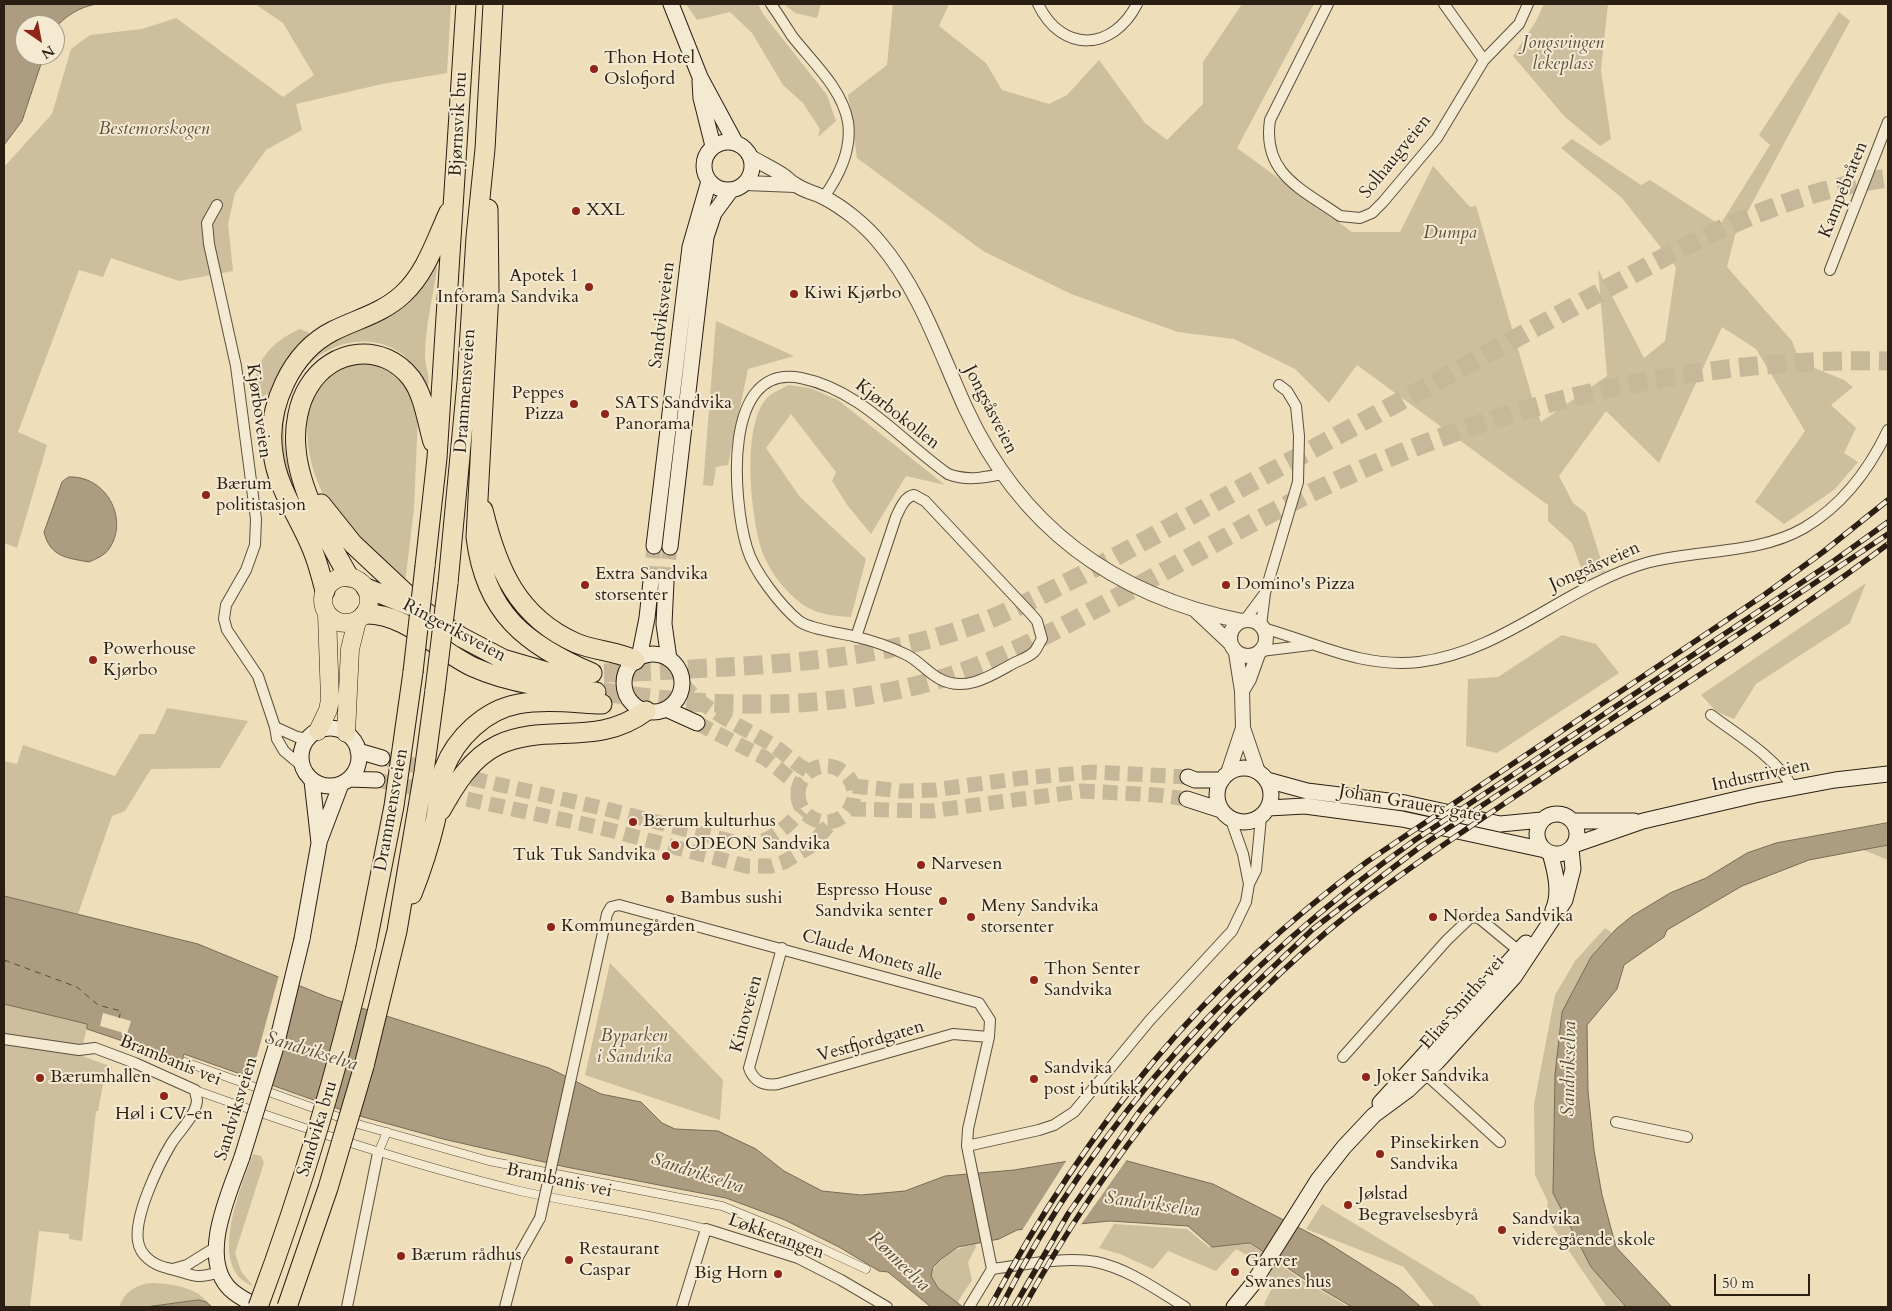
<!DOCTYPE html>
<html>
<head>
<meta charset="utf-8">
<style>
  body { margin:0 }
  #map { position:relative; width:1892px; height:1311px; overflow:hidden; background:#eedeba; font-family:Cardo,serif }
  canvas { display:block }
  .frame { position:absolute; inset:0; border:5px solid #2b1f13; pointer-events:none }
  .north { position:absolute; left:15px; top:15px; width:50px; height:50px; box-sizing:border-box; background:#f4ead2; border:1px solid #a49986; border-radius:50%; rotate:147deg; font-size:14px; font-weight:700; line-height:20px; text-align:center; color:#2b1f13 }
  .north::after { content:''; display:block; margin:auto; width:18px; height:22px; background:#8f2418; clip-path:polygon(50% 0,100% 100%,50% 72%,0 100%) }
  .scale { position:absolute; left:1714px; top:1274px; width:96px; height:22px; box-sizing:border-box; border:2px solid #2b1f13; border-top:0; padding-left:6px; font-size:15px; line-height:18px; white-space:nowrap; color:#2b1f13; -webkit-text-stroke:4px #f4ead2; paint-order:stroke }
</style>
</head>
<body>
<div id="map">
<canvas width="1892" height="1311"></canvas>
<div class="frame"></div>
<div class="north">N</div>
<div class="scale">50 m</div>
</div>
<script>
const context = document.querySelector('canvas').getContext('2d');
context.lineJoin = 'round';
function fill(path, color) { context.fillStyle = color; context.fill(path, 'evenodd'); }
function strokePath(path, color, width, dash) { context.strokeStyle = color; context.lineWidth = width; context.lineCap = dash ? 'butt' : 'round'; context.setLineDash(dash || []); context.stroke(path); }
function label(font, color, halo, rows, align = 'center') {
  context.font = font + ' Cardo,serif'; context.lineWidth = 4; context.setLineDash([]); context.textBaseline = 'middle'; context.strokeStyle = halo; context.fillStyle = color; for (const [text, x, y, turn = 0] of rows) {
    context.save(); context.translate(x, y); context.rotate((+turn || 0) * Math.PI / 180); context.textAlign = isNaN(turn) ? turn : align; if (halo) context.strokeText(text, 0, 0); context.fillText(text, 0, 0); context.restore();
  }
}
fill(new Path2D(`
  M255 4H451L447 73 382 84 296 104 302 130 266 150 235 193 228 224 233 271 179 281 111 258 103 277 79 270 18 432 47 445 17 548 4 543V167L52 114 71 49 90 35 142 29 176 18 283 97 314 75 283 23Z
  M686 4H758L763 14 827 95 836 121 818 137 820 129 803 103 783 85 752 33 730 12 697 20Z
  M784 4H821L817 18 795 13Z
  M893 4H949L939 26 986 63 1002 90 1049 104 1067 95 1099 60 1145 123 1167 140 1203 104V62L1242 4H1314L1237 148 1352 232H1400L1433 166 1470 207 1476 206 1535 407 1541 422 1607 376 1598 269 1644 358 1665 341 1676 267 1622 198 1561 148 1572 139 1641 185 1650 180 1720 225 1770 145 1759 135 1839 12 1850 21 1735 235 1727 267 1792 341 1800 362 1844 380 1853 387 1831 405 1856 428 1844 453 1858 462 1834 490 1784 524 1755 502 1805 431 1756 349 1722 327 1659 463 1606 411 1559 476 1573 503 1586 513 1605 572 1584 576 1572 543 1548 521V505L1357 365 1329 403 1295 369 1234 339 1178 332 1071 294 983 251 857 158 848 95 887 65Z
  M1544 4H1608L1601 70 1611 139 1600 146 1565 117 1513 56 1536 21Z
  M435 266 437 268C433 298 425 327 425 357 425 367 432 379 427 388 419 374 410 357 396 350 357 328 307 351 291 391 279 424 283 456 296 488L293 491 286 475 279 442 283 405 305 360Z
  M716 321 794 356 748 369 728 465 716 467 713 486 703 485Z
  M300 329 308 332 310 336C289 351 280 368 271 392L262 397 257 396C249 365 272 341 300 329Z
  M373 362C400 375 411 386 418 416L414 509 405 583C382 563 345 531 330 506 305 467 290 392 343 366 351 362 364 363 373 362Z
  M788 385 810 388 838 400 945 485 906 476 871 534 848 506 832 481 836 472 791 414 766 448 800 497 866 559 851 617C832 616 813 614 798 601 781 587 766 566 760 545 751 510 741 424 768 397 773 392 782 389 788 385Z
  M1866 583 1850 623 1756 684 1734 719 1717 712 1701 695Z
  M1562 635 1596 644 1619 673 1497 753 1466 746 1468 679 1498 677Z
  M167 708 248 721 220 768 151 769 125 811 112 816 78 914 4 896V761L17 764 23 745 115 776 140 734H155Z
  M1888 845V860L1861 849Z
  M1605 928 1612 933 1591 957 1585 969 1555 1075 1553 1193 1617 1298 1626 1307H1607L1546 1217 1548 1202 1535 1175 1534 1104 1555 995 1575 961Z
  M610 963 723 1080 720 1120 585 1075Z
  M4 1004 88 1024 80 1055 112 1067 110 1075 105 1074 98 1111H96L82 1241 69 1239V1234L39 1231 30 1307H4Z
  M253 1154 261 1156 264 1163 235 1253 241 1271 253 1286C205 1268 242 1186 253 1154Z
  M1322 1204 1474 1296 1482 1307H1435L1404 1267 1306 1229Z
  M1114 1224 1187 1229 1209 1247 1250 1244 1304 1281 1349 1307H1267L1264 1304 1275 1282 1254 1259 1236 1249 1216 1271 1168 1251 1153 1269 1120 1254 1099 1248Z
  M975 1244 976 1247 968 1262 972 1280 957 1303 938 1288 931 1276C936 1256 957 1248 975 1244Z
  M152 1283C174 1284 197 1287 210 1305L199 1300 146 1307H119C124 1292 137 1284 152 1283Z`), '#cdbe9e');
const water = new Path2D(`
  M4 4H96C78 8 67 15 55 28V25H25V55H44L22 121 4 145Z
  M69 477C105 475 130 518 109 549 105 555 96 559 89 562 67 558 50 557 44 532L62 482Z
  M1888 823V845L1809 860 1742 886 1667 930 1664 937 1624 965 1617 989 1587 1025 1588 1091 1594 1150 1602 1195 1616 1247 1672 1307H1626L1591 1267 1553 1193 1555 1075 1562 1012 1591 957 1616 929 1632 916 1670 893 1706 878 1747 853 1776 843Z
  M4 896 198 944 327 997 549 1068 601 1094 641 1102 662 1123 675 1129 718 1131 756 1149 784 1171 822 1191 861 1195 905 1191 945 1176 1014 1170 1105 1155 1213 1184 1323 1240 1399 1288 1421 1307H1352L1304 1279 1250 1243 1212 1247 1188 1226 1110 1221 1017 1230 999 1239 958 1247 941 1259 933 1267 931 1276 938 1288 963 1307H931L888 1272 879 1271 839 1247 785 1220 726 1198 566 1167 443 1139 356 1115 184 1054 182 1061 87 1029V1024L4 1004Z
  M199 1300 206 1302 212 1307H146Z`);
fill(water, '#ac9d81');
strokePath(water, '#786b55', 1);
fill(new Path2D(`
  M279 975 299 983 272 1089 250 1081Z
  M103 1013 131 1021 127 1034 100 1026Z
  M1105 1152 1128 1158 1080 1226 1021 1232 1068 1158Z`), '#eedeba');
strokePath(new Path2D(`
  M4 960 77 987 98 1005 121 1011 119 1018`), '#584b3a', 1, [6, 5]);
strokePath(new Path2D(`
  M651 581 654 546
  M666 582 670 547
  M682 683C705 712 740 725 771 744 784 752 794 764 809 771
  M697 723 765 758 798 785
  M382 758 602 808 738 843C768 846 783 831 802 810
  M798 794a28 28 0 1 1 56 0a28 28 0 1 1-56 0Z
  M377 780 602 828 746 866H771L784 862 809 847 832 822
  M853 786 902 791 934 790 1022 778 1093 772 1188 777
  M851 809 931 811 1082 791 1157 795 1187 799`), '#c7b899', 15, [15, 8]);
strokePath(new Path2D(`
  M604 673C645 672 687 669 728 667 812 662 895 654 974 625 1011 612 1045 593 1080 576L1672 253C1741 218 1811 188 1888 178
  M603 692C719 709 840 712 953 675 1013 655 1069 623 1125 593 1198 553 1271 510 1347 476 1516 399 1703 357 1888 361`), '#c7b899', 19, [19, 9]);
const pedestrian = new Path2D(`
  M185 1062 361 1125 489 1161 722 1206 793 1235 866 1269
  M195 1090C302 1128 409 1164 520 1191 582 1205 645 1212 706 1229
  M378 1153 387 1132`);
const minor = new Path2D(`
  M771 4C778 14 785 25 792 36 812 62 842 88 848 122 852 149 839 176 824 197
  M1038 4C1062 54 1113 51 1137 4
  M1328 4 1270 120C1262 174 1302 189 1340 216L1360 218 1372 213 1383 202 1437 138 1484 60 1519 24 1528 4
  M1444 4 1484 60
  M217 205 207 223 209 244 236 366 256 519 255 545 246 570 226 605 224 619 227 630 258 676 275 727 277 739 284 751 303 767
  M1830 270 1888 122
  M1245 620 1265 593
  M1261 626 1265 593 1298 482 1299 436 1296 406 1287 391 1279 385
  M1263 628C1317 643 1360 668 1419 662 1503 652 1566 586 1646 563 1697 549 1757 555 1804 528 1843 505 1869 470 1888 430
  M856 637 896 517C900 509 904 497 914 495L925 501 1032 615 1037 621 1042 639C1039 643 1037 649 1034 652 1029 657 1020 660 1014 663 992 675 966 693 940 679 928 673 919 661 907 655 891 647 870 640 853 636 840 633 809 629 799 621 781 606 754 572 747 548 733 502 721 362 801 378 861 390 901 441 948 474 967 481 982 478 1002 474
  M1261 651 1310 645
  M1711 715C1736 734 1778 759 1792 787
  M275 727 297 737 308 739
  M1231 820 1243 854 1249 884
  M782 948 749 1068C754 1082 764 1086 778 1084L953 1034 989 1037
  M584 1019 607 914 611 907 619 905 979 1003 990 1020 989 1037 968 1129 967 1146 992 1269
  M4 1039 79 1050 95 1048 135 1063 195 1090C195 1093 197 1098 197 1101 195 1117 179 1131 171 1144 158 1166 134 1216 138 1241 140 1256 154 1265 167 1268 192 1273 192 1281 219 1272
  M1343 1057 1447 940 1471 917 1479 918 1519 951
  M1420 1069 1500 1142
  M1616 1122 1687 1137
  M967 1146 1039 1130 1054 1125 1074 1112 1150 1020 1232 931 1246 902 1249 884 1256 870 1261 817
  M173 1269 187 1265 216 1247
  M992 1269C1023 1265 1065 1256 1096 1262 1129 1269 1157 1290 1185 1307
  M347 1307 378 1153
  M505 1307 518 1257 540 1218
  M682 1307 706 1229 798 1258 841 1280 887 1307
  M969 1307 992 1269`);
const tertiary = new Path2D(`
  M751 157C762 164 774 169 784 176 788 179 791 183 796 185 804 191 815 193 823 197 843 207 865 225 879 242 920 290 940 352 966 409 1021 528 1114 596 1242 621
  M746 183 795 185
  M1195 610 1229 642
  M1230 638a18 18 0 1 1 36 0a18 18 0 1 1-36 0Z
  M1242 691 1249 679 1258 654
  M1243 728 1258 772
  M1228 773 1243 728 1242 691 1236 653`);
const secondary = new Path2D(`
  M671 4 700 77 735 142
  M700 81 701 98 713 146
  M704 166a24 24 0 1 1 48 0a24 24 0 1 1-48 0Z
  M654 546 690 247 709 181
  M670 547 706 237 714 213 731 190
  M666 582 664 624 669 659
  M624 683a29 29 0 1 1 58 0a29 29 0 1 1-58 0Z
  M639 658 647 618 651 581
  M666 709 697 723
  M301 757a29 29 0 1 1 58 0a29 29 0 1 1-58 0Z
  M358 751 382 758
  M1217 795a27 27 0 1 1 54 0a27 27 0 1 1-54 0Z
  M1188 777 1195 780H1222
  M349 779 377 780
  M1267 780 1307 791 1405 803 1500 824 1542 820
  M1187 799 1221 810
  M1268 808 1305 806 1402 819 1545 850
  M1537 834a20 20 0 1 1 40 0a20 20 0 1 1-40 0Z
  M1573 821H1634
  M319 842 341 784
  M1574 845 1643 821 1755 795 1835 780 1888 774
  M1550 853C1555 870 1561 893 1553 910
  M302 939 319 843 312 781
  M1380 1103 1526 943
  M242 1157C230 1192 198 1257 230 1289 238 1297 249 1302 259 1307
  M1234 1307 1252 1285 1318 1180 1344 1147 1374 1115 1408 1090 1437 1062 1514 977 1565 900 1573 869 1571 849`);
const trunk = new Path2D(`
  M323 600a23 23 0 1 1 46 0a23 23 0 1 1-46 0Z
  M318 731 328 710 330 700 327 614
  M346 733 350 649 357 621`);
const motorway = new Path2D(`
  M488 209 489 291 476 537C485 613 525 644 592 673
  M321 504 353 544 418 605
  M483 510C497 568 517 617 576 643 595 651 616 651 635 660
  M425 566 437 458 466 4
  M349 577C328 540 299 491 296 448 294 428 298 403 309 386 332 348 383 342 411 378 424 395 427 422 433 442
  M448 583 467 382 476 237 485 149 493 4
  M366 588 424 611 461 637 503 659 551 673H585
  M325 591C321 575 317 559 310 544 297 514 277 487 273 453 266 408 291 352 333 331 357 319 383 313 403 294 426 273 436 240 449 212
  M365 614C406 613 437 650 473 667 511 684 555 689 596 692
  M441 810C455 785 471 758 498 745 547 722 596 748 646 711
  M412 894C421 871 429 847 435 822 439 805 438 786 444 769 456 738 485 710 518 704 545 699 575 703 602 704
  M366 947 394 806 413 672
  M364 1066 397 931 424 772 435 690`);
strokePath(pedestrian, '#5c4f3d', 9);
strokePath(minor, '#5c4f3d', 12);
strokePath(tertiary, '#5c4f3d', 16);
strokePath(secondary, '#2b1f13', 17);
strokePath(trunk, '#2b1f13', 19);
strokePath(motorway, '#2b1f13', 21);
strokePath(pedestrian, '#f4ead2', 8);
strokePath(minor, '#f4ead2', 10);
strokePath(tertiary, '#f4ead2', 14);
strokePath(secondary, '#f4ead2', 15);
strokePath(trunk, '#eedeba', 18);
strokePath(motorway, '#eedeba', 19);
const rail = new Path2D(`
  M990 1307C1088 1125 1201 984 1368 861L1764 595 1823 552 1888 500
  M1001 1307C1097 1119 1243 961 1415 840L1831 563 1888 522
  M1014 1307 1068 1214 1139 1112 1176 1067 1231 1007 1313 929 1420 847 1888 534
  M1024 1307C1106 1157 1217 1019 1351 912 1404 871 1459 834 1514 797 1639 713 1768 634 1888 544`);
strokePath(rail, '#2b1f13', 5.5);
strokePath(rail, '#f4ead2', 4, [11]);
const minorBridge = new Path2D(`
  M540 1218 584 1019`);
const secondaryBridge = new Path2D(`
  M242 1157 275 1050 302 939`);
const motorwayBridge = new Path2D(`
  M413 672 425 566
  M435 690 448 583
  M258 1307C302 1189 338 1069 366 947
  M287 1307 328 1188 364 1066`);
strokePath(minorBridge, '#5c4f3d', 12, []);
strokePath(secondaryBridge, '#2b1f13', 17, []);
strokePath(motorwayBridge, '#2b1f13', 21, []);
strokePath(minorBridge, '#f4ead2', 10);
strokePath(secondaryBridge, '#f4ead2', 15);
strokePath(motorwayBridge, '#eedeba', 19);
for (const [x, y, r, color] of [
  [594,69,5,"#8f2418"],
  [576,211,5,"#8f2418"],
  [589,287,5,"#8f2418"],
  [794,294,5,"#8f2418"],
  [574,404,5,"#8f2418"],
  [605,414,5,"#8f2418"],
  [206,495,5,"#8f2418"],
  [585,585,5,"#8f2418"],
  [1226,585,5,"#8f2418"],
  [93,660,5,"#8f2418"],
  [633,822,5,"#8f2418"],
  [675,845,5,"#8f2418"],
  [666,856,5,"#8f2418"],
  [921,865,5,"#8f2418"],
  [670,899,5,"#8f2418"],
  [943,901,5,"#8f2418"],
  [971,917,5,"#8f2418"],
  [1433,917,5,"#8f2418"],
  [551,927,5,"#8f2418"],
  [1034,980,5,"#8f2418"],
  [1366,1077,5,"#8f2418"],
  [40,1078,5,"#8f2418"],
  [1034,1079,5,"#8f2418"],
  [164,1096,5,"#8f2418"],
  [1380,1154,5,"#8f2418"],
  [1348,1205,5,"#8f2418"],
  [1502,1230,5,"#8f2418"],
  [401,1256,5,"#8f2418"],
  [569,1260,5,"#8f2418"],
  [1235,1272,5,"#8f2418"],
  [778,1274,5,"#8f2418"]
]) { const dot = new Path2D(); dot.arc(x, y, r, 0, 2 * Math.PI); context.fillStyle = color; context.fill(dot); strokePath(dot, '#f4ead2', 2); }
label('italic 18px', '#5c4f3d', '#f4ead2', [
  ["Jongsvingen",1563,44],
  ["lekeplass",1563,65],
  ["Bestemorskogen",154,130],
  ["Dumpa",1450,234],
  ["Byparken",634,1037],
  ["i Sandvika",634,1058]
]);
label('18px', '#2b1f13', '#f4ead2', [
  ["Thon Hotel",604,59],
  ["Oslofjord",604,80],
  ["XXL",586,211],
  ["Apotek 1",579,277,"right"],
  ["Inforama Sandvika",579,298,"right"],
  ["Kiwi Kjørbo",804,294],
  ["Peppes",564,394,"right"],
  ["Pizza",564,415,"right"],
  ["SATS Sandvika",615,404],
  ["Panorama",615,425],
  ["Bærum",216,485],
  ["politistasjon",216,506],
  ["Extra Sandvika",595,575],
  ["storsenter",595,596],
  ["Domino's Pizza",1236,585],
  ["Powerhouse",103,650],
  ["Kjørbo",103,671],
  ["Bærum kulturhus",643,822],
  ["ODEON Sandvika",685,845],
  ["Tuk Tuk Sandvika",656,856,"right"],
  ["Narvesen",931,865],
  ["Espresso House",933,891,"right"],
  ["Sandvika senter",933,912,"right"],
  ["Bambus sushi",680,899],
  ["Meny Sandvika",981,907],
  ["storsenter",981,928],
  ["Nordea Sandvika",1443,917],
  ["Kommunegården",561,927],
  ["Thon Senter",1044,970],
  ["Sandvika",1044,991],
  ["Sandvika",1044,1069],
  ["post i butikk",1044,1090],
  ["Joker Sandvika",1376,1077],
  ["Bærumhallen",50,1078],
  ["Høl i CV-en",164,1115,"center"],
  ["Pinsekirken",1390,1144],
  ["Sandvika",1390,1165],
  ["Jølstad",1358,1195],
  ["Begravelsesbyrå",1358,1216],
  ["Sandvika",1512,1220],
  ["videregående skole",1512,1241],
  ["Restaurant",579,1250],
  ["Caspar",579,1271],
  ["Bærum rådhus",411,1256],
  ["Garver",1245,1262],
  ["Swanes hus",1245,1283],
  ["Big Horn",768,1274,"right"]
], 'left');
label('18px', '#2b1f13', '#f4ead2', [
  ["Bjørnsvik bru",459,124,-87],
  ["Solhaugveien",1396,157,-51],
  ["Kampebråten",1844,190,-68],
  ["Sandviksveien",663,315,-83],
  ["Drammensveien",466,391,-86],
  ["Jongsåsveien",990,410,63],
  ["Kjørboveien",258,411,82],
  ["Kjørbokollen",897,415,38],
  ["Jongsåsveien",1595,567,-24],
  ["Ringeriksveien",454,631,28],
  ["Industriveien",1761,776,-12],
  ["Johan Grauers gate",1410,804,10],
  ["Drammensveien",392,810,-80],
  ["Claude Monets alle",872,956,16],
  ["Elias Smiths vei",1463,1003,-49],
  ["Kinoveien",747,1014,-75],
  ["Vestfjordgaten",871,1042,-16],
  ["Brambanis vei",170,1061,22],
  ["Sandviksveien",237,1109,-73],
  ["Sandvika bru",318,1129,-73],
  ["Brambanis vei",559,1181,12],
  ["Løkketangen",776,1237,20]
]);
label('italic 19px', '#584b3a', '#f4ead2', [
  ["Sandvikselva",311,1052,17],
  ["Sandvikselva",1570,1069,-89],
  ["Sandvikselva",697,1174,18],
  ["Sandvikselva",1152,1205,8],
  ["Rønneelva",898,1262,44]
]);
</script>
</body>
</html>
